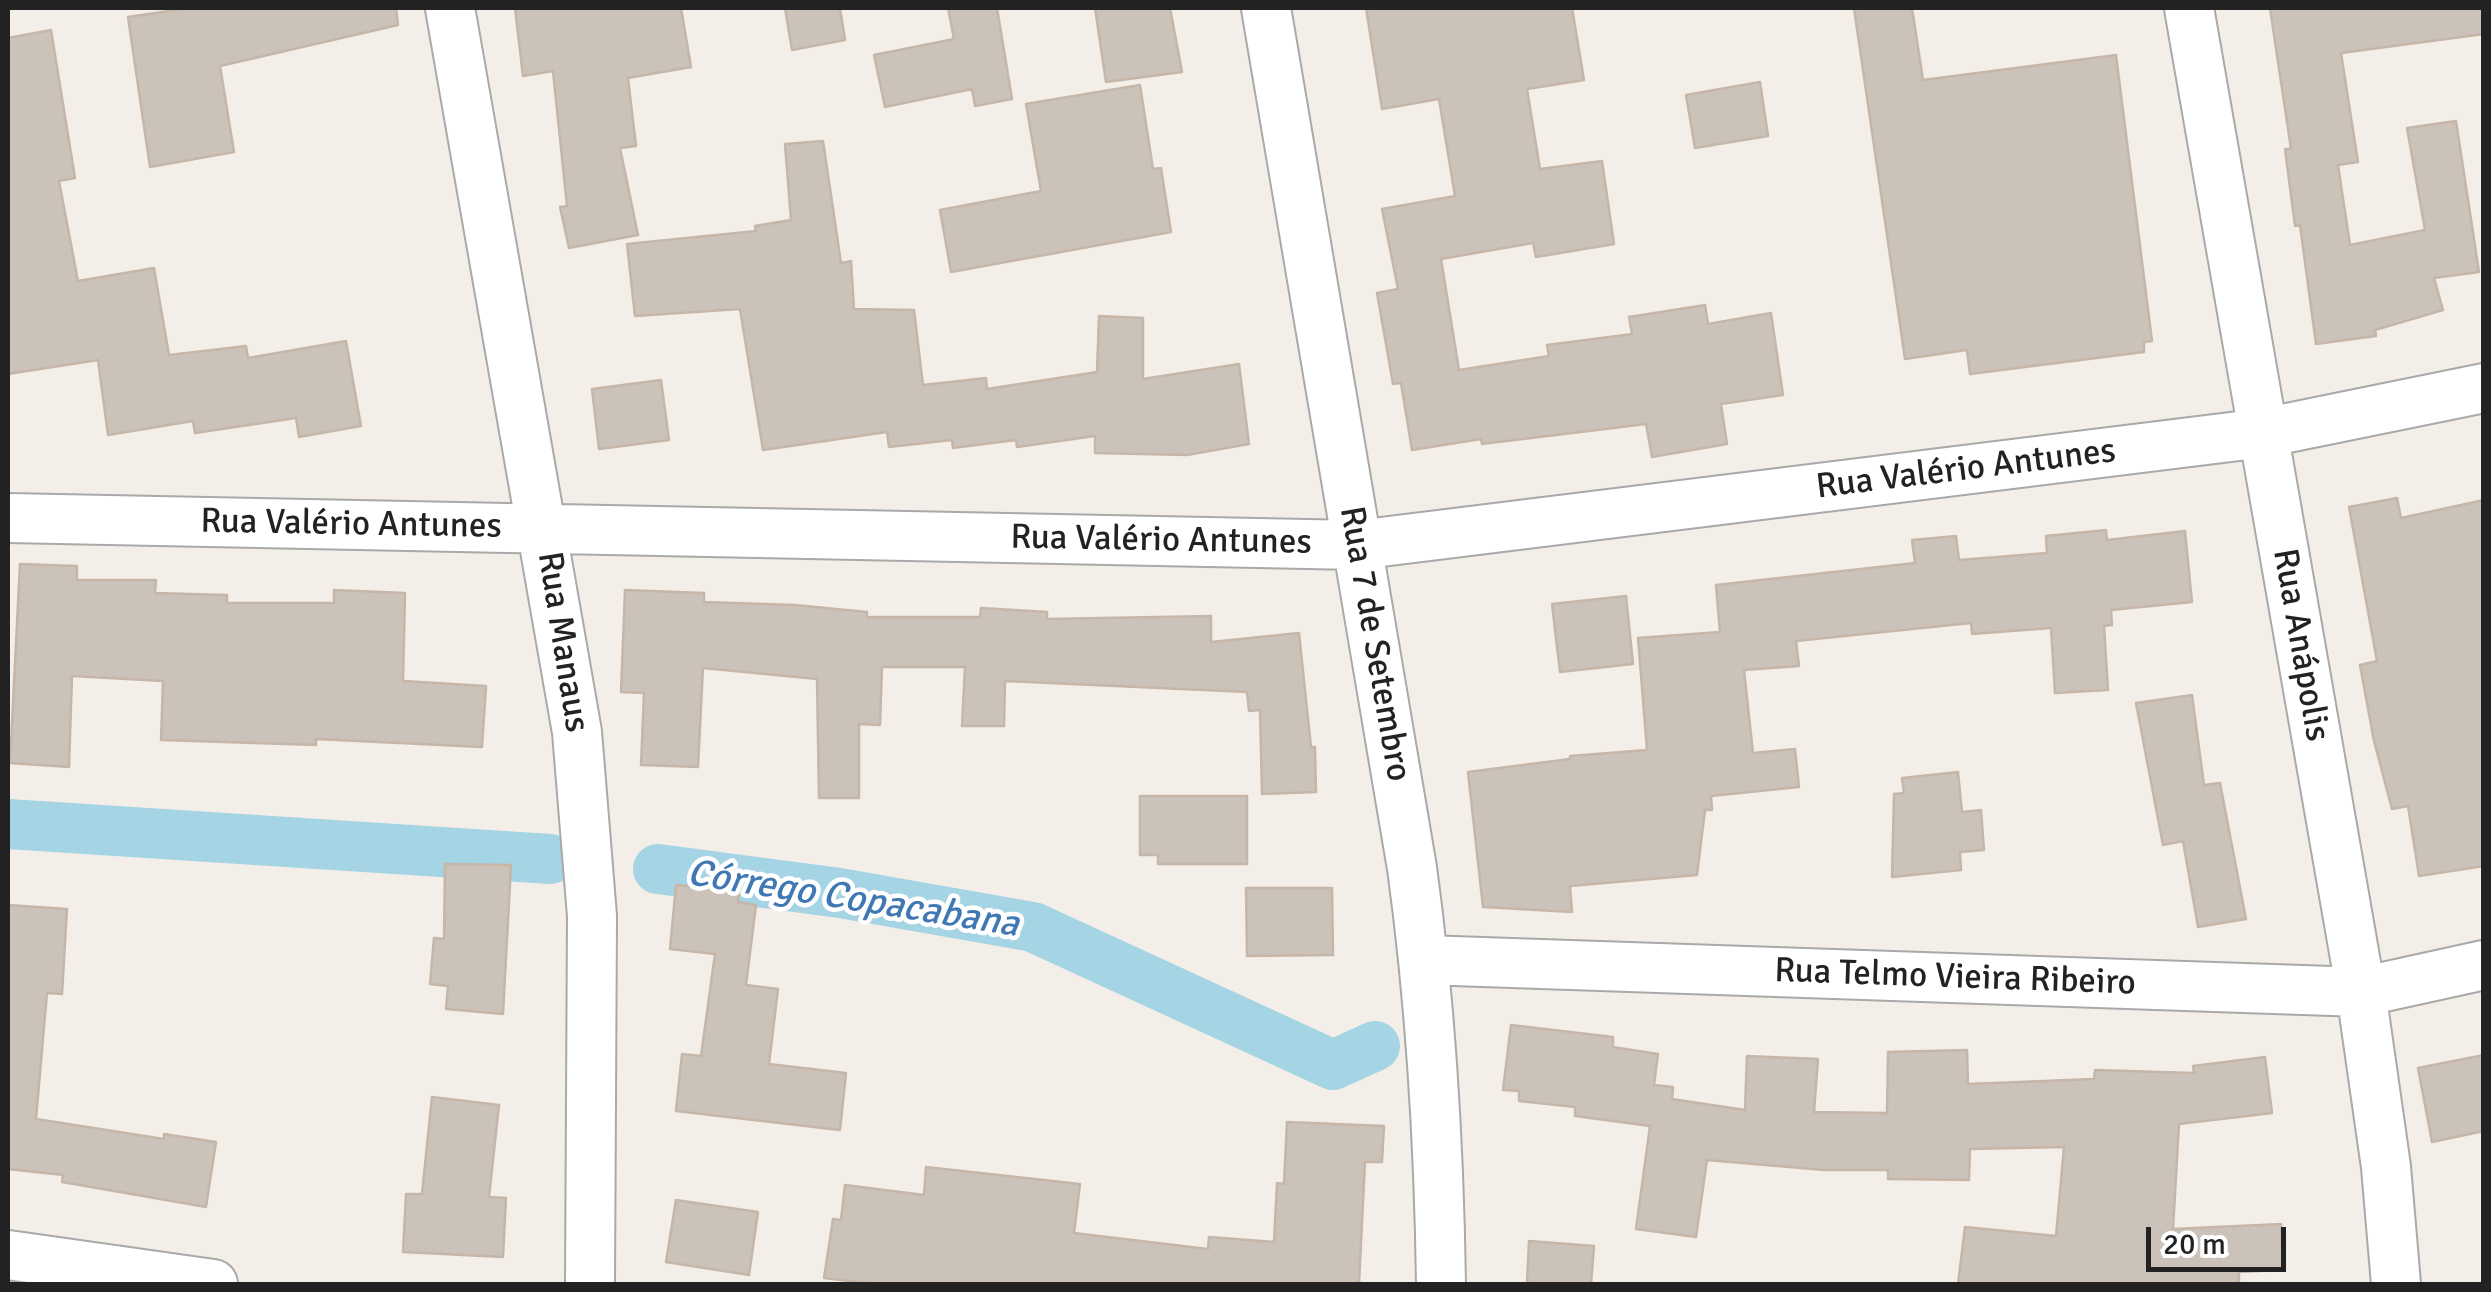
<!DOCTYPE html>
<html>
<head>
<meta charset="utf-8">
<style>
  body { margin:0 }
  #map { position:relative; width:2491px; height:1292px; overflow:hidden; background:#f3efe8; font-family:Signika,sans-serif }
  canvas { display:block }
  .frame { position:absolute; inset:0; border:10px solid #222; pointer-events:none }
  .scale { position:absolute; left:2146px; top:1227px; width:140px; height:45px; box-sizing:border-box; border:5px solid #222; border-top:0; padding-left:12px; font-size:30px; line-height:35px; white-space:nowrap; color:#222; -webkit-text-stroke:8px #fff; paint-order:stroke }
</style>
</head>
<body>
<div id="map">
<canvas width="2491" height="1292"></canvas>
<div class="frame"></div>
<div class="scale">20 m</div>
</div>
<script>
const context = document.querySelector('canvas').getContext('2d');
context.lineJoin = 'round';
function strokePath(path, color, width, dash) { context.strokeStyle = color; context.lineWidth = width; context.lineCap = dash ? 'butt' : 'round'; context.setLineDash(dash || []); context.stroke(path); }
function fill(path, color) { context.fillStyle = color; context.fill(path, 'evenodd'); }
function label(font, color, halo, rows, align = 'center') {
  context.font = font + ' Signika,sans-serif'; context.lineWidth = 9; context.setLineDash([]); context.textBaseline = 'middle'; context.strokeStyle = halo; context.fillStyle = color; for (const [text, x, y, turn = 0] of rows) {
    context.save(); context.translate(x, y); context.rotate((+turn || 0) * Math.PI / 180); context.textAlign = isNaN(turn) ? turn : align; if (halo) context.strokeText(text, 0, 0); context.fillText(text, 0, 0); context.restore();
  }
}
strokePath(new Path2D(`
  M8 824 550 859
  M658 869 840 893 1033 927 1333 1065 1375 1046`), '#a5d4e4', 50);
const building = new Path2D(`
  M189 8H396L398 25 220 66 234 152 150 167 128 17Z
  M515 8H681L691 67 628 78 636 146 620 148 638 235 569 248 560 207 567 206 553 71 523 76Z
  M785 8H840L845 40 792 50Z
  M948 8H997L1012 99 975 106 972 89 885 107 874 55 954 39Z
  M1095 8H1170L1182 72 1106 82Z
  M1366 8H1572L1584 80 1527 89 1540 169 1602 161 1614 244 1536 257 1533 243 1441 259 1459 370 1549 356 1547 345 1632 334 1629 317 1705 305 1708 324 1771 313 1783 395 1721 404 1727 444 1652 457 1646 424 1482 444 1481 439 1412 450 1401 383 1393 384 1377 293 1398 289 1382 209 1455 196 1439 99 1382 109Z
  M1854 8H1912L1923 80 2116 55 2152 341 2144 342V352L1970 374 1967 350 1905 359Z
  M2270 8H2484V34L2341 53 2358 162 2338 165 2350 245 2425 230 2407 128 2456 121 2479 272 2434 278 2443 310 2375 330 2376 336 2316 344 2300 225 2295 226 2285 149H2291Z
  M51 30 75 178 59 181 78 281 154 268 169 355 246 346 248 358 346 341 361 426 299 437 296 418 195 433 193 421 108 435 98 360 8 374V38Z
  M1760 82 1768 136 1695 148 1686 95Z
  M1140 85 1153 169 1161 168 1171 232 951 272 940 210 1041 191 1026 104Z
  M823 141 841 263 851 261 854 309 914 310 923 385 986 378 987 389 1097 372 1099 316 1143 318V379L1239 364 1249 444 1187 455 1095 453V436L1017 447 1016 440 953 448 952 440 889 447 887 432 763 450 740 309 635 316 627 244 756 231 755 226 791 220 785 144Z
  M661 380 669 440 599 449 592 389Z
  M2397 498 2401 518 2484 500V866L2419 876 2408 806 2392 809 2374 741 2360 665 2377 661 2349 507Z
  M2106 530 2107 540 2185 531 2192 602 2111 610 2112 625 2104 626 2108 690 2055 693 2051 628 1972 634 1971 623 1796 641 1799 666 1744 670 1753 753 1795 749 1799 787 1711 796 1712 810H1705L1697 875 1570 886 1572 912 1483 907 1468 772 1570 759V756L1647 750 1638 638 1720 632 1716 585 1915 563 1912 540 1956 536 1959 560 2047 553 2046 536Z
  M20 564 77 566V580H156L155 593 227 595V603H334V590L405 593 403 681 486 686 482 747 316 739V745L161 740 163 681 72 676 69 767 10 763Z
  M625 590 704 593V602L795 605 867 612V617H980L981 608 1047 612V619L1211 616V642L1299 633 1311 747H1315L1316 792 1262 794 1260 710 1249 711 1247 692 1005 681 1004 726H962L965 667H882L880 725 859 724V798H819L817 679 703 668 698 767 641 765 644 693 621 692Z
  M1626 596 1633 664 1560 672 1552 604Z
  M2192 695 2204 785 2220 783 2246 919 2198 927 2183 841 2163 845 2136 703Z
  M1958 772 1962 812 1981 810 1984 850 1960 852 1961 870 1892 877 1894 794 1904 793 1902 778Z
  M1140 796H1247V864H1158V855H1140Z
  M445 864 511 865 503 1014 446 1009 448 986 430 984 434 938 444 939Z
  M676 885 739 891 738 902 756 905 746 985 778 989 769 1064 846 1073 840 1130 676 1111 682 1054 701 1056 715 954 670 949Z
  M1246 888H1332L1333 955 1247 956Z
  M8 905 67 909 62 994 47 993 36 1119 164 1139V1134L216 1142 206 1207 62 1182 63 1175 8 1169Z
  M1511 1025 1613 1037V1047L1658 1054 1654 1085 1673 1087 1672 1099 1745 1110 1747 1056 1818 1059 1814 1112 1887 1113 1888 1052 1967 1050 1968 1084 2094 1079 2095 1070 2194 1073 2193 1066 2265 1057 2272 1113 2179 1124 2173 1229 2281 1224 2283 1270 2239 1272V1284H1958L1965 1227 2056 1236 2064 1147 1970 1149 1969 1180 1888 1179V1170H1824L1707 1160 1696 1237 1636 1229 1650 1126 1575 1116V1107L1519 1101V1091L1503 1090Z
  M2484 1055V1131L2432 1142 2418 1068Z
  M432 1097 499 1105 489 1197 506 1198 503 1257 403 1252 406 1194H422Z
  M1287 1122 1384 1126 1382 1162H1365L1359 1284H875L824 1278 833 1219 841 1220 845 1185 924 1195 926 1167 1080 1184 1074 1233 1208 1249 1209 1237 1274 1242 1277 1183 1284 1184Z
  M676 1200 758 1212 749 1275 666 1262Z
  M1529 1241 1594 1246 1591 1284H1527Z`);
fill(building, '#cbc2ba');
strokePath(building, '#c6b6a8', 2.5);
const minor = new Path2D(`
  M450 8 577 732 592 916 590 1284
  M1266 8 1412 868C1431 1006 1439 1145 1441 1284
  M2189 8 2361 992 2386 1167 2396 1284
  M8 518 1357 545 2263 433 2484 388
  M1424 960 2361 992 2484 965
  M8 1255 213 1284`);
strokePath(minor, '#a9a9a9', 52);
strokePath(minor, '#fff', 48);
label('35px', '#222', '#fff', [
  ["Rua Valério Antunes",1966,470,-7],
  ["Rua Valério Antunes",351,525,1],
  ["Rua Valério Antunes",1161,541,1],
  ["Rua Manaus",562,642,81],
  ["Rua 7 de Setembro",1374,644,80],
  ["Rua Anápolis",2300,645,80],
  ["Rua Telmo Vieira Ribeiro",1955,978,2]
]);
label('italic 38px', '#4078b4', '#fff', [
  ["Córrego Copacabana",853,900,9]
]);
</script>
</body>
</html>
